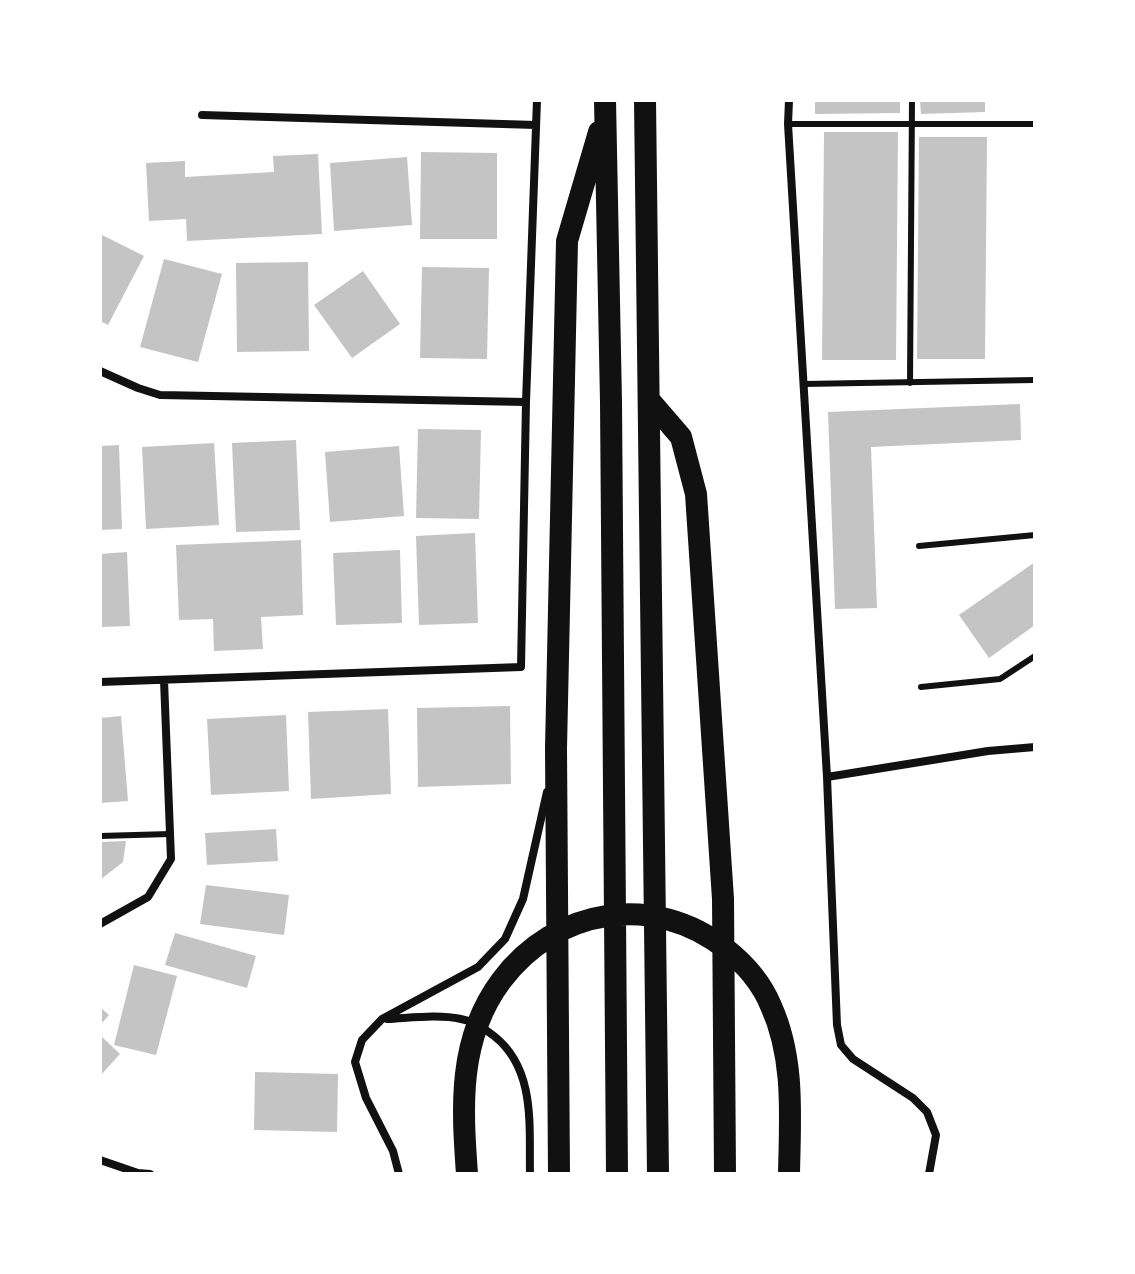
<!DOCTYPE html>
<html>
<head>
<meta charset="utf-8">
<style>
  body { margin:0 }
  #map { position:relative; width:1135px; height:1274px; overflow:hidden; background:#fff; font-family:"IBM Plex Sans",sans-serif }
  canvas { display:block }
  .frame { position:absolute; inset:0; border:102px solid #fff; pointer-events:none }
</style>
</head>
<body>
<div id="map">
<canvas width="1135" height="1274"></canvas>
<div class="frame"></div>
</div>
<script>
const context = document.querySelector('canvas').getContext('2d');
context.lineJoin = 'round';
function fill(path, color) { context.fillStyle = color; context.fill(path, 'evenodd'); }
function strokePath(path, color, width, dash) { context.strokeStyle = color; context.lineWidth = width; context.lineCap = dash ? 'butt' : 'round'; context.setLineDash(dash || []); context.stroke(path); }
fill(new Path2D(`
  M815 100H900V113L815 114Z
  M920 100H985V112L921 114Z
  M824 132H898L896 360H822Z
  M919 137H987L985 359H917Z
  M421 152 497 153V239H420Z
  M318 154 322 234 187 241 186 219 149 221 146 163 185 161V177L274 172 273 156Z
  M407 157 412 225 334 231 330 163Z
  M100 234 144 256 108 325 100 321Z
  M164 259 222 274 198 362 140 347Z
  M308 262 309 351 237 352 236 263Z
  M422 267 489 268 487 359 420 358Z
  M363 271 400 324 352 358 314 305Z
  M1020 404 1021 440 871 447 877 608 835 609 828 412Z
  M418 429 481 430 479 519 416 518Z
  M296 440 300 530 236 532 232 443Z
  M214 443 219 525 146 529 142 447Z
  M119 445 122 529 100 530V446Z
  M399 446 404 516 330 522 325 452Z
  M475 533 478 623 419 625 416 536Z
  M301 540 303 615 261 617 263 649 214 651 213 619 179 620 176 545Z
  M400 550 402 623 336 625 333 553Z
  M127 552 130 626 100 627V554Z
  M1035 562V625L989 658 959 615Z
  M510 706 511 784 418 787 417 708Z
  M388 709 391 794 311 799 308 712Z
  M286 715 289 791 211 795 207 719Z
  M121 716 128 801 100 803V718Z
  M276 829 278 861 207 865 205 833Z
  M126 841 123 862 100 880V842Z
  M206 885 289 895 284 935 200 924Z
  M175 933 256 956 247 988 165 965Z
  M134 965 177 976 156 1055 114 1045Z
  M100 1007 109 1015 100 1025Z
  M100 1035 120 1054 100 1076Z
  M255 1072 338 1074 337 1132 254 1130Z`), '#c4c4c4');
strokePath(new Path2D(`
  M788 124H1035
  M910 383 912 100
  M803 384 1035 380
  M919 546 1035 535
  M921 687 1000 679 1035 656
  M100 836 170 834`), '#111', 6);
strokePath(new Path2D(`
  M789 100 788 124 827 777 837 1025 841 1045 853 1059 913 1098 927 1112 936 1135 929 1174
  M202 115 536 125
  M100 371 138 388 160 395 526 402
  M100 682 521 667 526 402 537 100
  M827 777 988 751 1035 747
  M100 924 148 897 171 859 164 680
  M387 1019C410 1018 438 1014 461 1019 473 1021 484 1028 494 1036 536 1069 529 1126 530 1174
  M100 1160 138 1173 150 1174
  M399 1174 393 1151 366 1098 355 1062 362 1040 382 1019 478 967 505 939 523 899 547 792`), '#111', 8);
strokePath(new Path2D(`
  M605 100 611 402 617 1174
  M645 100 658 1174
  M650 401 681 437 696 494 723 899 725 1174
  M467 1174C462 1106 458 1039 501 981 556 907 655 892 726 949 745 964 762 984 771 1006 795 1059 790 1117 789 1174
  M559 1174 556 748 567 241 599 132`), '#111', 22);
</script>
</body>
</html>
